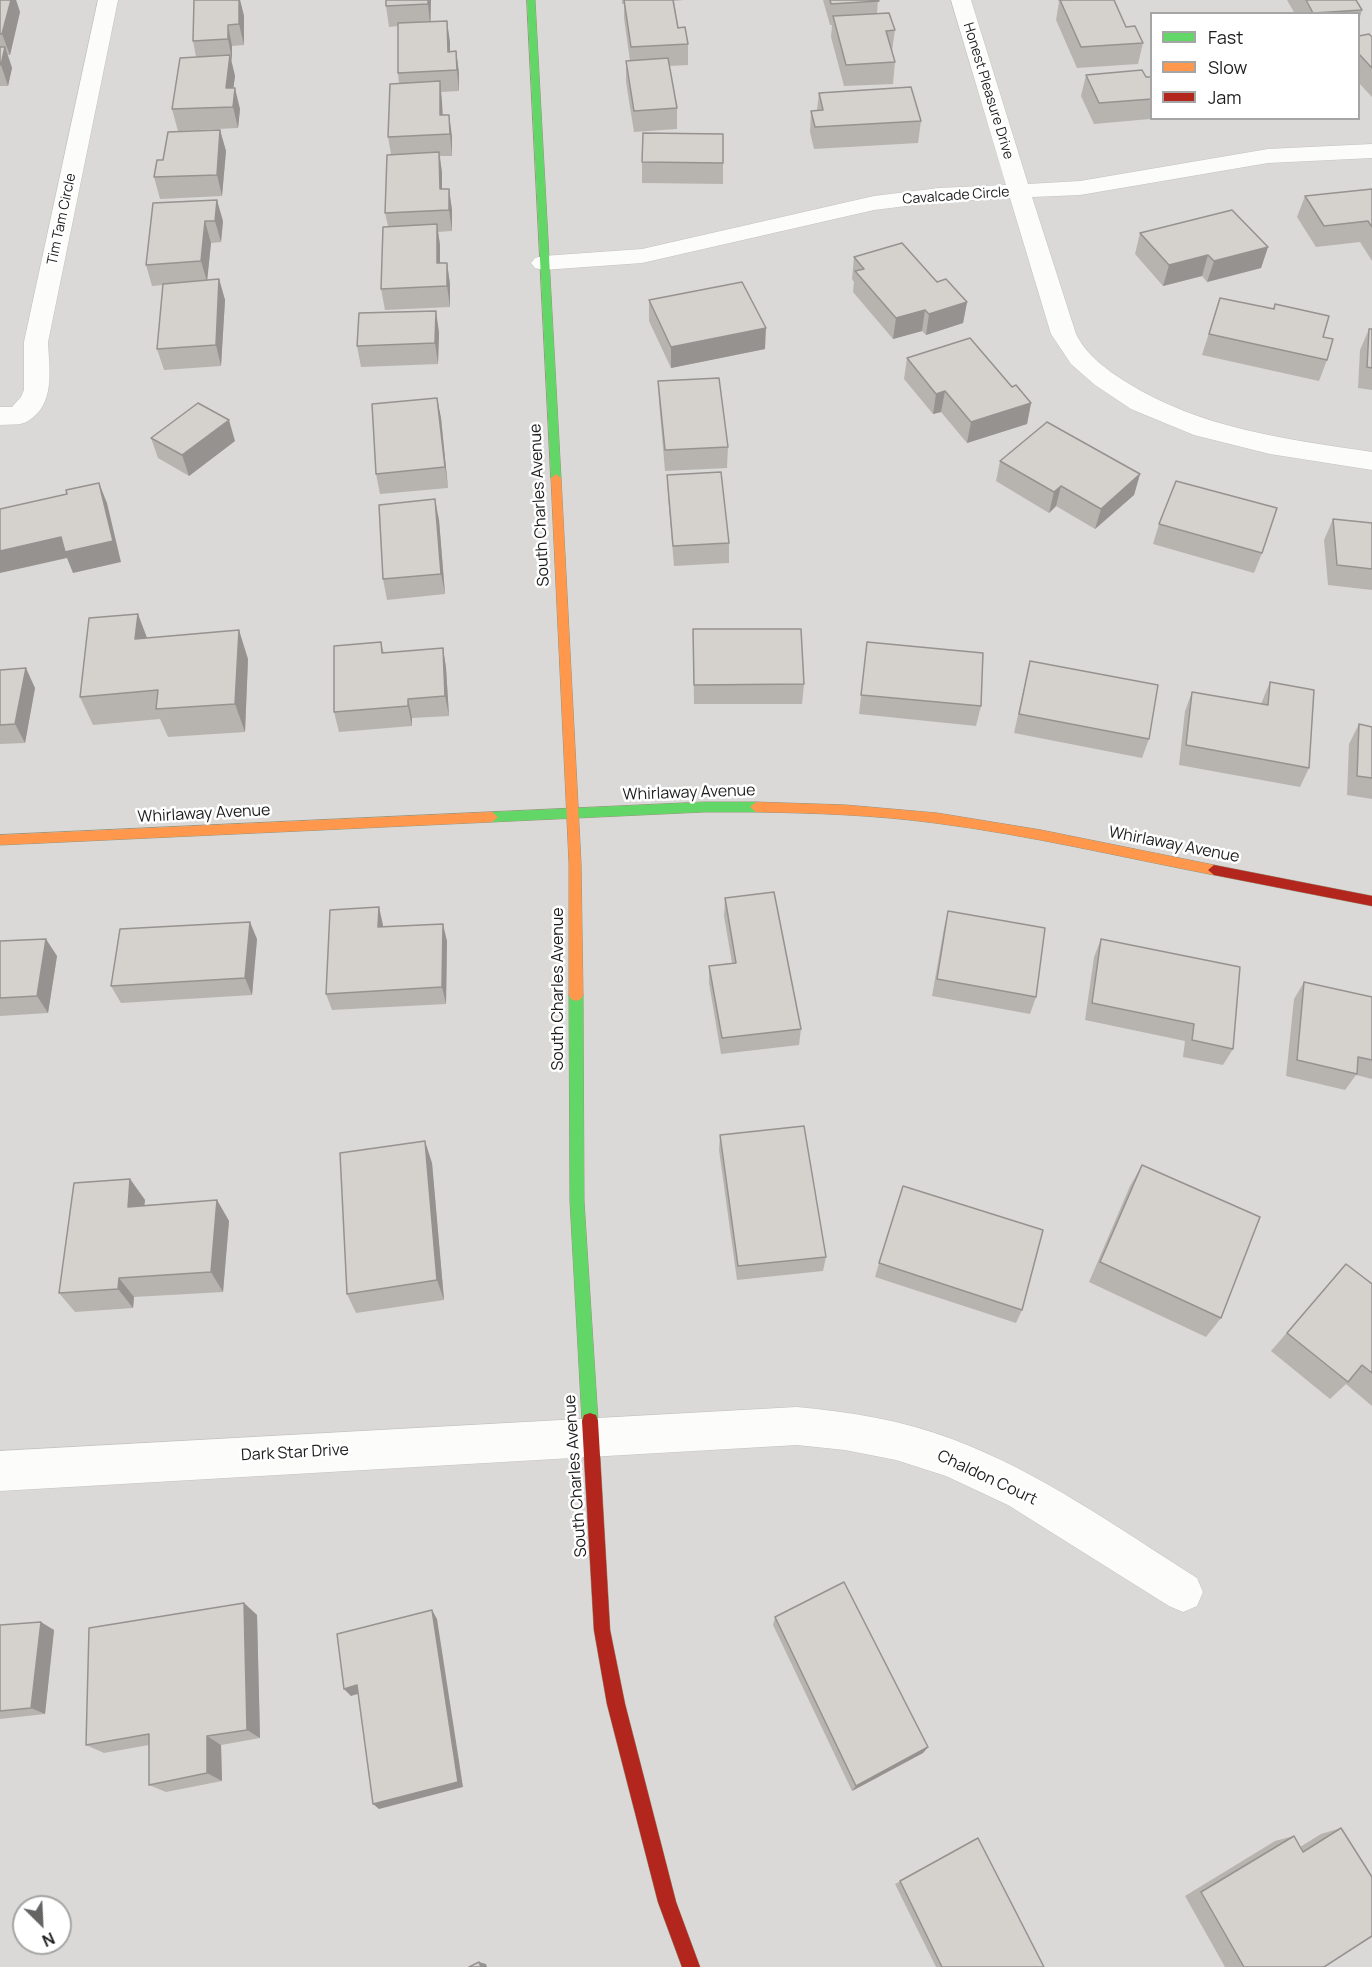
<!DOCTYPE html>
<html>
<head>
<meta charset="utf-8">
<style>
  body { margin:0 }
  #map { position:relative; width:1372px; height:1967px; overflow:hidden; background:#ece9e5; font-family:Manrope,sans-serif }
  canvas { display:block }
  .legend { position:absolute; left:1150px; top:12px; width:210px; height:108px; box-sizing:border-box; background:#fff; border:2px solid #a5a5a5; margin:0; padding:8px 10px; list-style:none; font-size:18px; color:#1d1d1d }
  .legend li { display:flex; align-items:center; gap:12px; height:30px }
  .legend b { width:30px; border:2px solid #a5a5a5 }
  .north { position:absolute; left:12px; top:1895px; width:60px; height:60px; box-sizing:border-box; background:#fff; border:2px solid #a5a5a5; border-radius:50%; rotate:156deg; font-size:16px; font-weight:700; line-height:24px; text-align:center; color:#1d1d1d }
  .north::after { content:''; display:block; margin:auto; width:21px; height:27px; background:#656463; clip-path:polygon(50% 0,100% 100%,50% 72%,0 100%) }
</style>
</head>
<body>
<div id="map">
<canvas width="1372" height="1967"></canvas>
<ul class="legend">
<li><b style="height:8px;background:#63d668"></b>Fast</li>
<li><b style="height:8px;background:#ff974d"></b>Slow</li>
<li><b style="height:8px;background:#b3261e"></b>Jam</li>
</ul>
<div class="north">N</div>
</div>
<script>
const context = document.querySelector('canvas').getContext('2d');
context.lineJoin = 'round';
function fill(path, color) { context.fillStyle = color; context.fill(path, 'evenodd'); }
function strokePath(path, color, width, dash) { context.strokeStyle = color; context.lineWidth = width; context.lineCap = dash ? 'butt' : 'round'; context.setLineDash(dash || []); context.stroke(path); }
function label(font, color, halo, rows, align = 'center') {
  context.font = font + ' Manrope,sans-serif'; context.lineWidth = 5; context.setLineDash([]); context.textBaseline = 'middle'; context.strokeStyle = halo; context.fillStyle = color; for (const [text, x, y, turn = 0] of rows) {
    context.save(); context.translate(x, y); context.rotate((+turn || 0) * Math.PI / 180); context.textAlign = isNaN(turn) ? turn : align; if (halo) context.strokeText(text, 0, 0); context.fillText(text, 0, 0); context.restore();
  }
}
fill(new Path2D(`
  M0 0H1372V1967H0ZM1152 14H1358V118H1152ZM24 1907H60V1943H24Z`), '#dbd9d7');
const street = new Path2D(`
  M98 0H118L48 342C49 369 56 404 28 421 21 426 9 424 0 425V407H12L21 397 24 390V342Z
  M951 0H971L1028 184 1080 181 1268 149 1372 144V158L1268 163 1080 195 1032 197 1076 334C1086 355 1107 370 1126 382 1201 429 1286 439 1372 452V470L1270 454 1194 435 1131 409 1095 385 1071 364 1051 334 1010 198 939 202 874 210 642 263 543 270 535 268 531 263 535 258 543 256 642 249 874 196 939 188 1006 185Z
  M797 1407C850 1412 902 1420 952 1439 1040 1472 1118 1528 1197 1578L1203 1592 1197 1606 1183 1612 1169 1606 1008 1505 946 1476 896 1460 845 1450 797 1445 0 1491V1451Z`);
const fast = new Path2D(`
  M527 0H535L561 478 556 482 551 478Z
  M704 802H756L762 807 756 812H704L492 822 486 817 492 812Z
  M576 989 581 991 583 995 584 1201 598 1421 596 1427 590 1429 584 1427 582 1421 570 1201 569 995 571 991Z`);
const slow = new Path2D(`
  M556 474 561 478 581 863 583 995 581 999 576 1001 571 999 569 995V863L551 478Z
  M756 802 846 805 937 813 1041 830 1214 865 1220 870 1214 875C1121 857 1029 835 935 823 875 815 816 813 756 812L750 807Z
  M492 812 498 817 492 822 0 845V835Z`);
const jam = new Path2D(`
  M1214 865 1372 896V906L1214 875 1208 870Z
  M590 1413 596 1415 598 1421 610 1630 625 1704 676 1902 700 1967H682L658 1902 607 1704 594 1630 582 1421 584 1415Z`);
strokePath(street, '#c4c3c1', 1);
strokePath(fast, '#96957c', 1);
strokePath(slow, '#96957c', 1);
strokePath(jam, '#96957c', 1);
fill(street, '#fcfcfb');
fill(fast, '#63d668');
fill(slow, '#ff974d');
fill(jam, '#b3261e');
fill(new Path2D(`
  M0 0H16L20 12 10 55H8L12 68 8 86H0Z
  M194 0H240L244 16V45L232 46V60H231L235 76 233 88 240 109 238 128 178 131 172 109 196 57 193 41Z
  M431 0V21L450 42V52L456 51 459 73V91L441 92 443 115 452 136V156H440L442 173V189H449L452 210V231L438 232 440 245V263H447L450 284V307L385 310 381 289 388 226 385 213 391 154 388 137 399 83 398 73V26L389 27 386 6Z
  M622 0H684L674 1 678 28 688 44V65L669 66 677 108V129L634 132 626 82V61H630L624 18V4H622Z
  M823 0H878L877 13 895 30 892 51 895 62 893 84 844 86 831 37 832 25H830Z
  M1058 0H1114L1126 27 1143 43 1138 64 1077 68 1056 20 1059 2Z
  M1287 0H1356L1362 10 1359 21V14H1295Z
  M1359 36 1372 37V97L1359 83Z
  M1086 75 1152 77V118H1161L1094 124 1081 96Z
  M819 93 921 121 918 143 814 149 810 132 811 111 817 110Z
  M220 130 226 151 222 196 160 199 154 177 163 160Z
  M723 134V184L642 183V162Z
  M1372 189V261L1360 242 1316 247 1297 217 1305 196Z
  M153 203 223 221 221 242 211 243 207 280 219 279 225 300 221 366 164 370 157 349 163 285 152 286 146 265Z
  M1140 233 1268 247 1261 268 1207 282 1202 276 1163 286 1135 254Z
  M854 257 937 282 967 302 963 323 926 335 922 331 893 339 853 292 854 282 852 279Z
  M1220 298 1273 309 1275 304 1323 337 1327 360 1319 381 1202 355Z
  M649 300 765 349 671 368 649 321Z
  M1369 329H1372V390L1358 388 1360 350Z
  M439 332 438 364 361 367 357 346Z
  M907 358 1012 387 1031 403 1027 424 967 443 941 412 933 414 904 379Z
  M658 381 728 447 727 468 665 471 659 402Z
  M437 398 441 418 448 488 380 494 376 474Z
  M151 438 235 441 189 476 158 458Z
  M1000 461 1140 474 1134 495 1095 529 1056 506 1049 513 996 481Z
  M667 475 729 543V563L674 566 668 496Z
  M1333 519 1372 523V590L1328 585 1324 540Z
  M439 520 445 594 387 600 383 579Z
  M1159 524 1262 553 1254 573 1153 544Z
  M693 629 804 684 802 704H694Z
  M147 638 248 659 245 732 168 737 160 719 93 725 80 697Z
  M381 642 384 653 443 648 446 668 449 716 412 718V726L339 732 334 712Z
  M867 642 981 706 976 726 859 714Z
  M1030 661 1149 739 1142 758 1014 733Z
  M0 670 35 688 25 743 0 744Z
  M1270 682 1309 768 1300 787 1179 765 1185 711 1192 692 1261 704Z
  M1359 724 1372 727V799L1347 795 1349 744Z
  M725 898 801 1029 799 1045 721 1054 709 983V966L732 963 724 916Z
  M948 911 1036 997 1030 1014 932 996 944 928Z
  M383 925V927L447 941 446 1004 332 1010 326 994Z
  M257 939 252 995 121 1003 111 986Z
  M1101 939 1233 1049 1223 1065 1183 1057 1185 1041 1085 1020 1094 957Z
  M0 941 57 956 48 1013 0 1016Z
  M1304 982 1372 997V1079L1356 1075 1345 1090 1286 1076 1294 999Z
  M720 1135 826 1257 823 1271 737 1280 719 1150Z
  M432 1163 444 1300 356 1313 347 1294Z
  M1142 1165 1221 1318 1206 1337 1089 1282 1130 1186Z
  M130 1179 145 1200 144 1205 217 1200 229 1221 223 1292 134 1297 133 1308 75 1312 59 1293Z
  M879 1263 1022 1310 1016 1323 875 1277Z
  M1346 1264 1372 1284V1406L1346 1384 1330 1399 1271 1351Z
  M244 1603 257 1615 260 1738 221 1745 222 1781 166 1792 149 1785V1745L104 1753 86 1745Z
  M775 1617 928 1747 923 1753 852 1791 773 1625Z
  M0 1625 54 1630 45 1714 0 1719Z
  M1341 1828 1324 1967H1225L1185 1896 1275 1841 1294 1836 1300 1847 1321 1834Z
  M978 1838 1044 1967H936L895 1884Z`), '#b7b4b0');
fill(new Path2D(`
  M11 0H16L20 12 10 55 2 34Z
  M239 0H240L244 16V45L239 24Z
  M428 0H431L430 25 428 4Z
  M447 21 450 42V73L448 52Z
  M228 25 232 46V60L228 39Z
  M5 47 12 68 8 86 1 65Z
  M456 51 459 73V91L457 70Z
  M230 55 235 76 231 107 226 88Z
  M440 81 442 102 443 137 440 115Z
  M235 88 240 109 238 128 233 107Z
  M449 115 452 136V156L450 134Z
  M220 130 226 151 222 196 217 175Z
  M439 152 442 173V210L440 189Z
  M449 189 452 210V231L449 210Z
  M217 200 223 221 221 242 215 221Z
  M205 221 211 243 207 282 201 261Z
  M437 224 440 245V284L437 263Z
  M1268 247 1261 268 1207 282 1214 261Z
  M1208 255 1202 276 1163 286 1169 265Z
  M447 263 450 284V307L447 286Z
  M219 279 225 300 221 366 216 345Z
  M967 302 963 323 926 335 929 314Z
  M925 310 922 331 893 339 896 318Z
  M436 311 439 332 438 364 435 343Z
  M766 328 765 349 671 368V347Z
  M945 391 941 412 933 414 936 394Z
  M437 398 441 418 448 488 445 467Z
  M1031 403 1027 424 967 443 971 422Z
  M229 420 235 441 189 476 182 455Z
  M1140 474 1134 495 1095 529 1101 509Z
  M99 483 107 503 121 562 73 573 67 558 0 573V551Z
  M1061 486 1056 506 1049 513 1054 492Z
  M435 499 439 520 445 594 441 574Z
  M138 614 149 643 135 639Z
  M239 630 248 659 245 732 235 704Z
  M443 648 446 668 449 716 445 696Z
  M26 668 35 688 25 743 15 724Z
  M408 699 412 718V726L408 706Z
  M379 907 383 925V945L378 927Z
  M250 922 257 939 252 995 245 978Z
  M443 924 447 941 446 1004 442 987Z
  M46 939 57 956 48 1013 37 996Z
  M425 1141 432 1163 444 1300 437 1280Z
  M130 1179 145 1200 142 1227 128 1207Z
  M217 1200 229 1221 223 1292 211 1272Z
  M119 1278 134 1297 133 1308 118 1289Z
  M244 1603 257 1615 260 1738 247 1730Z
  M432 1610 437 1619 463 1787 379 1809 373 1804Z
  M41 1622 54 1630 45 1714 31 1708Z
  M357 1685 364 1692 351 1696 344 1689Z
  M207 1736 221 1745 222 1781 207 1773Z
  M928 1747 923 1753 852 1791 856 1786Z
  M479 1962 486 1964 487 1967H481Z`), '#959290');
const building = new Path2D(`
  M0 0H11L2 34H0Z
  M194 0H239V24L228 25V39L193 41Z
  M386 0H428V4L386 6Z
  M624 0H673L678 28 685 27 688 44 631 47Z
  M830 0H878L879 1 831 4Z
  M1060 0H1114L1126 27 1135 26 1143 43 1081 47Z
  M1306 0H1356L1362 10 1313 13Z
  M889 13 895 30 886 31 895 62 846 65 833 16Z
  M447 21 448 52 456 51 457 70 398 73V23Z
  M1369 34 1372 37V68L1359 54V36Z
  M0 47H5L1 65H0Z
  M230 55 226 88H235L233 107 172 109 180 58Z
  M668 58 677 108 634 111 626 61Z
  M1142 70 1146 77H1152V99L1099 103 1086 75Z
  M440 81V115H449L450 134 388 137 390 84Z
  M911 87 921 121 815 127 811 111 823 110 819 93Z
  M220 130 217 175 154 177 157 160H163L168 132Z
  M643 133 723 134V163L642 162Z
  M439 152 440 189H449V210L385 213 387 155Z
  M1372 189V227L1368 221 1324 226 1305 196Z
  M217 200 215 221H205L201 261 146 265 153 203Z
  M1232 210 1268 247 1214 261 1208 255 1169 265 1140 233Z
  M437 224V263H447V286L381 289 383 227Z
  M902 243 937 282 946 279 967 302 929 314 925 310 896 318 855 271 864 269 854 257Z
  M219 279 216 345 157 349 163 284Z
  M742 282 766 328 671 347 649 300Z
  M1220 298 1274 309 1275 304 1329 316 1323 337 1333 339 1327 360 1209 334Z
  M436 311 435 343 357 346 359 313Z
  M1369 329H1372V368L1367 367Z
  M970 338 1012 387 1016 385 1031 403 971 422 945 391 936 394 907 358Z
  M719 378 728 447 665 450 658 381Z
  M437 398 445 467 376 474 372 404Z
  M198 403 229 420 182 455 151 438Z
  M1047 422 1140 474 1101 509 1061 486 1054 492 1000 461Z
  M721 472 729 543 673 546 667 475Z
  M1176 481 1277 508 1262 553 1159 524Z
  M99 483 113 541 65 552 61 537 0 551V509L67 494 66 490Z
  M435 499 441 574 383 579 379 505Z
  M1333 519 1372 523V569L1337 565Z
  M138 614 135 639 239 630 235 704 156 709 158 690 80 697 89 618Z
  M693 629H801L804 684 694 685Z
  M381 642 382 653 443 648 445 696 408 699V706L334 712V646Z
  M867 642 983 653 981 706 861 695Z
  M1030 661 1158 685 1149 739 1019 714Z
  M26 668 15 724 0 725V670Z
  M1270 682 1314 690 1309 768 1186 745 1192 692 1268 705Z
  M1359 724 1372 727V778L1357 776Z
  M774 892 801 1029 722 1038 709 966 736 963 725 898Z
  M379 907 378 927 443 924 442 987 326 994 330 910Z
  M948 911 1045 928 1036 997 937 979Z
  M250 922 245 978 111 986 120 929Z
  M46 939 37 996 0 998V941Z
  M1101 939 1240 967 1233 1049 1192 1040 1194 1024 1092 1003Z
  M1304 982 1372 997V1060L1358 1057 1357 1074 1297 1060Z
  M804 1126 826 1257 738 1266 720 1135Z
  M425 1141 437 1280 347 1294 340 1153Z
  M1142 1165 1260 1217 1221 1318 1100 1262Z
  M130 1179 128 1207 217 1200 211 1272 119 1278 118 1289 59 1293 74 1183Z
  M903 1186 1043 1230 1022 1310 879 1263Z
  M1346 1264 1372 1284V1373L1362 1365 1348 1382 1287 1333Z
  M844 1582 928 1747 856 1786 775 1617Z
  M244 1603 247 1730 207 1736V1773L149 1785V1734L86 1745 89 1628Z
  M432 1610 458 1782 373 1804 357 1685 344 1689 337 1634Z
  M41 1622 31 1708 0 1711V1625Z
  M1341 1828 1372 1877V1936L1324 1967H1244L1201 1892 1294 1836 1303 1852Z
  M978 1838 1044 1967H942L900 1881Z
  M479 1962 481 1967H469Z`);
fill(building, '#d5d1cd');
strokePath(building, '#959290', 1.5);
label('14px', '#1d1d1d', '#fff', [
  ["Honest Pleasure Drive",988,91,73],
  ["Cavalcade Circle",956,196,-4],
  ["Tim Tam Circle",62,219,-78]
]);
label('16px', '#1d1d1d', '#fff', [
  ["South Charles Avenue",540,505,-93],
  ["Whirlaway Avenue",689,793,-2],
  ["Whirlaway Avenue",204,814,-3],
  ["Whirlaway Avenue",1174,845,11],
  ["South Charles Avenue",559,989,-90],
  ["Dark Star Drive",295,1453,-3],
  ["South Charles Avenue",576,1476,-94],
  ["Chaldon Court",987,1478,25]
]);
</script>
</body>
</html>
